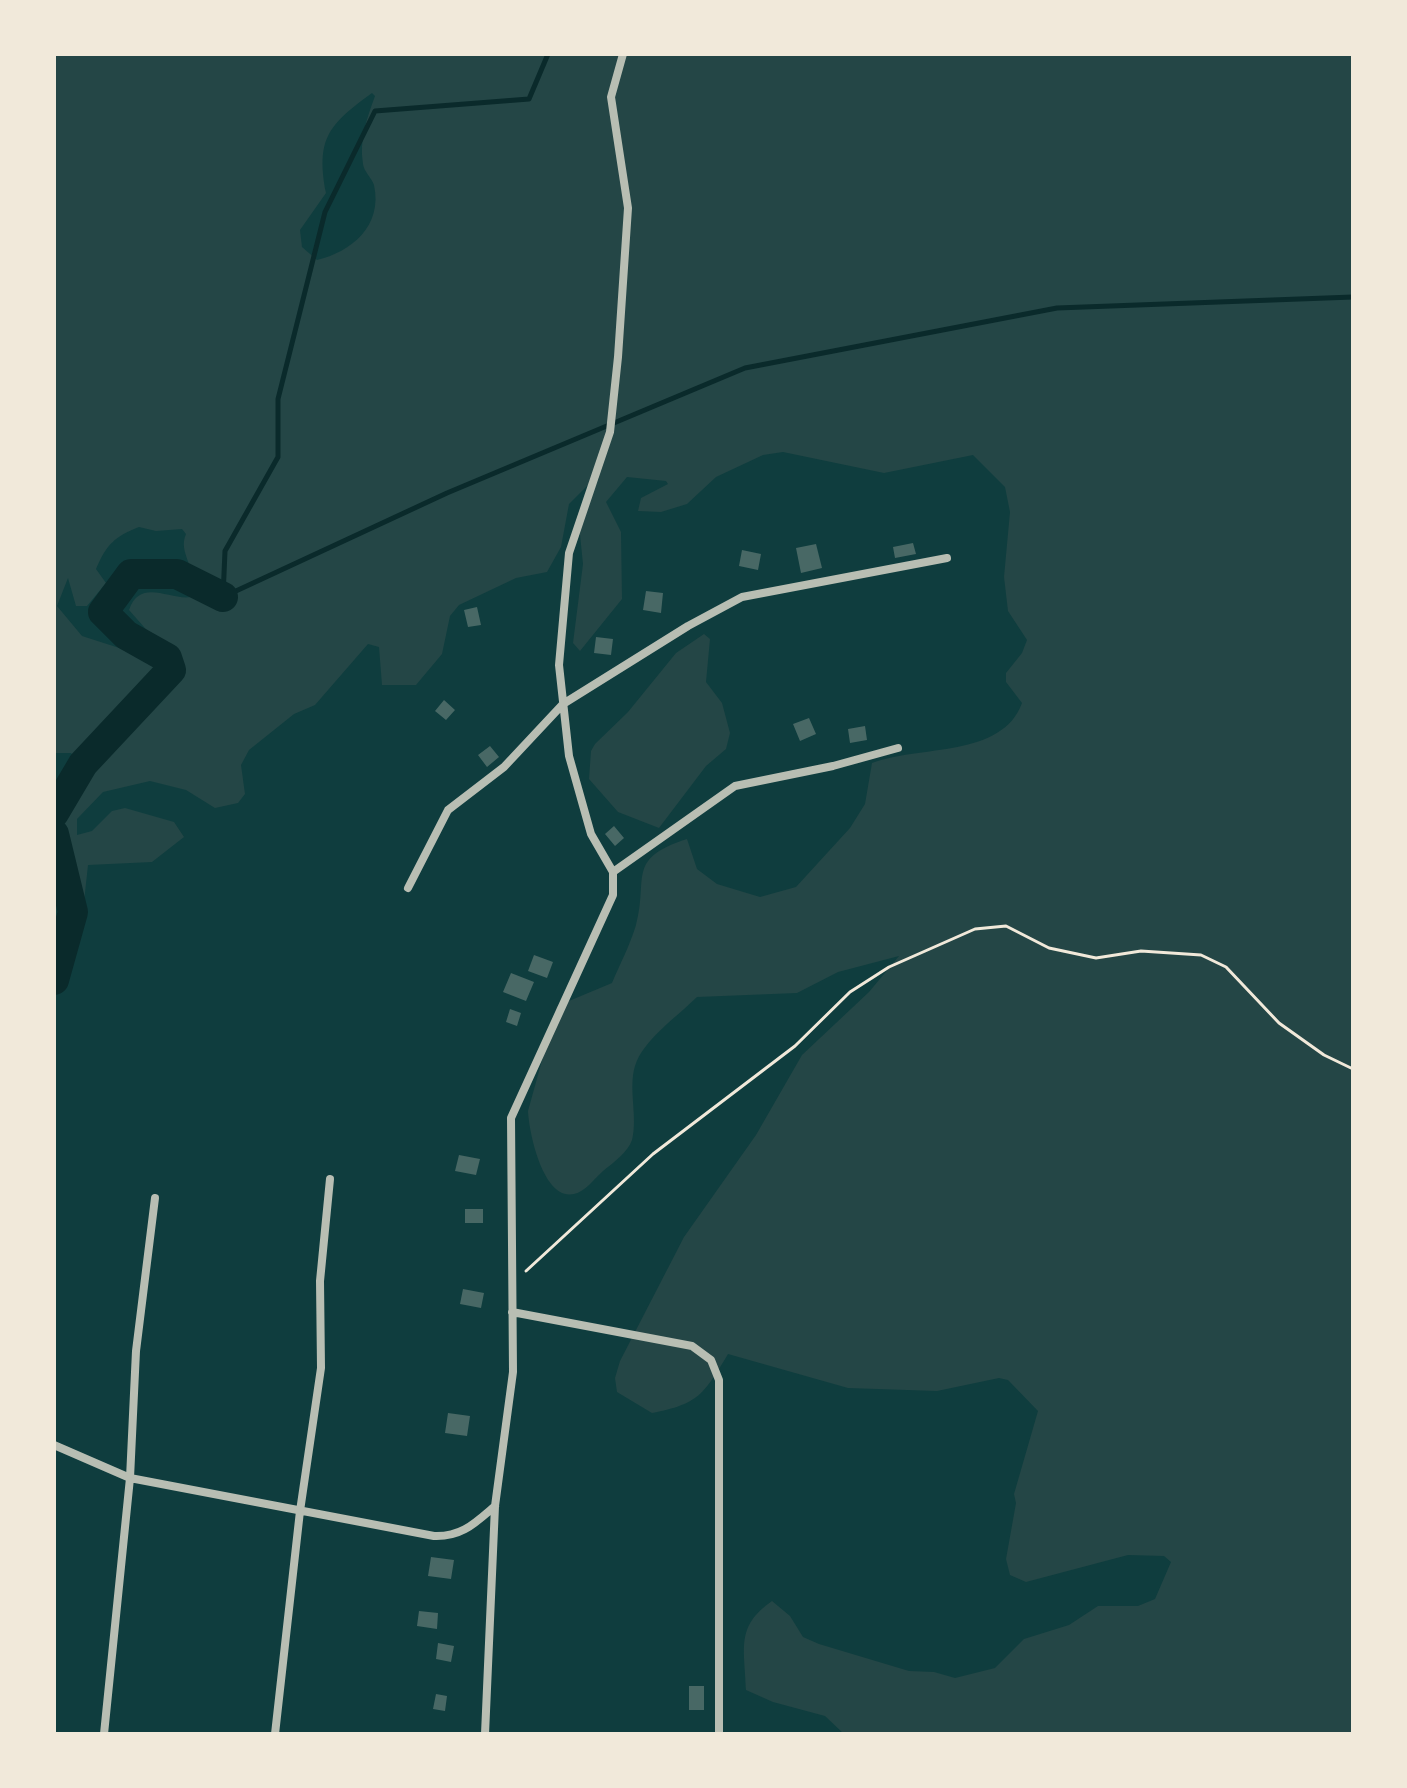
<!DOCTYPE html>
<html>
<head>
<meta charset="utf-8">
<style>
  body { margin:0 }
  #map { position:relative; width:1407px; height:1788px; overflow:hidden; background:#0f3d3e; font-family:"DejaVu Sans",sans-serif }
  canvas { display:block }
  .frame { position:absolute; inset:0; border:56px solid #f1e9da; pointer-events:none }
</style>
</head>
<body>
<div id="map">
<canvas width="1407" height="1788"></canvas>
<div class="frame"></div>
</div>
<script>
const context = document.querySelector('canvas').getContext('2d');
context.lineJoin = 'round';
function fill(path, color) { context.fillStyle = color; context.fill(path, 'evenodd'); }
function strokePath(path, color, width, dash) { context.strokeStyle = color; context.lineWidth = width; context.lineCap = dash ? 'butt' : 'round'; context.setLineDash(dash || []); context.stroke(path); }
fill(new Path2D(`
  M54 54H1353V1734H844L825 1716 773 1702 746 1690C745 1648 735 1627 772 1601L790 1616 803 1637 819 1644 909 1671 934 1672 955 1678 995 1668 1024 1639 1069 1625 1098 1606H1138L1155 1599 1171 1562 1164 1556 1128 1555 1026 1582 1010 1575 1006 1559 1016 1503 1014 1494 1038 1411 1008 1380 999 1378 937 1391 848 1388 728 1354C704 1394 699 1404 652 1413L617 1392 615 1378 620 1361 684 1237 756 1135 802 1055 869 992 899 956 838 972 797 993 697 997C678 1016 643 1040 635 1066 628 1089 638 1117 632 1140 628 1152 613 1163 603 1171 595 1178 585 1192 574 1194 543 1201 529 1132 528 1111L557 1006 612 983C620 964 630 945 636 925 649 878 625 859 687 839L697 869 717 884 760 897 796 887 850 828 865 804 872 763C920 745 1002 758 1022 703L1006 682V673L1022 653 1027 640 1008 611 1004 577 1010 512 1005 487 973 455 884 473 783 452 763 455 716 477 687 504 661 512 638 511 641 498 668 484 666 481 627 477 606 502 621 532 622 599 580 651 573 643 583 564 579 525 599 478H595L569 504 561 547 547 572 516 578 459 605 450 616 442 654 416 685H382L379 647 368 644 315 705 294 714 249 750 241 765 245 794 238 803 215 808 186 790 150 781 103 792 77 819V835L92 831 112 811 125 808 174 822 184 837 152 862 88 865 84 902 65 903 58 896 66 846 54 832V792L76 759 71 753H54ZM372 93 375 96C367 118 359 140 363 164 364 172 372 178 374 185 383 226 351 252 317 260L302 247 300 230 326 193C316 139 328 125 372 93ZM139 527 156 531 182 529 186 534C177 554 199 567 191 597 171 601 140 577 129 610L151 635 148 648 138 654 82 636 57 606 68 578 76 606H87L106 583 96 569C106 545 115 536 139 527Z
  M704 634 710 639 706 682 722 703 730 733 726 749 706 766 659 828 618 812 589 779 591 751 595 744 628 712 676 653Z`), '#244646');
strokePath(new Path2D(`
  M548 54 529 99 375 111 325 212 278 399V457L225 551 223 597 447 493 745 368 1057 308 1353 297`), '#0a2a2b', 5);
strokePath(new Path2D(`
  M54 813 83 764 171 670 167 658 126 635 103 612 131 574H177L223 597
  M54 834 73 912 54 980`), '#0a2a2b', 30);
fill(new Path2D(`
  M913 543 916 554 895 558 893 547Z
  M816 544 822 568 801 573 796 548Z
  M742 550 761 554 758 570 739 566Z
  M646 591 663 593 661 613 643 610Z
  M477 607 481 625 468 627 464 610Z
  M596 637 613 639 611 655 594 653Z
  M444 700 455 710 446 720 435 711Z
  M809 718 816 734 800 741 793 724Z
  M865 726 867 740 850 743 848 729Z
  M490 746 499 757 487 767 478 755Z
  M614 826 624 838 615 846 605 834Z
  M534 955 553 962 547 978 528 971Z
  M511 973 534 982 526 1001 503 992Z
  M510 1009 521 1013 517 1026 506 1022Z
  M459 1155 480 1159 476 1175 455 1171Z
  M465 1209H483V1223H465Z
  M463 1289 484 1293 481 1308 460 1304Z
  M448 1413 470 1416 467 1436 445 1433Z
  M431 1557 454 1560 451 1579 428 1576Z
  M419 1611 438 1613 437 1629 417 1626Z
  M438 1643 454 1646 451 1662 436 1659Z
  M689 1686H704V1710H689Z
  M436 1694 447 1696 445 1711 433 1709Z`), '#486865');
strokePath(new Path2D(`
  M526 1271 653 1154 795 1046 850 992 889 967 975 929 1006 926 1049 948 1096 958 1141 951 1201 955 1226 967 1279 1023 1324 1055 1353 1069`), '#f1e9da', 3);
strokePath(new Path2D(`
  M613 872 735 786 833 766 898 748
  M408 888 448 810 504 767 563 704 688 626 742 597 947 558
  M512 1312 692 1346 711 1360 719 1380V1734
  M54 1445 130 1478 434 1536C462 1537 475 1523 495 1506
  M104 1734 130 1478 136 1351 155 1198
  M275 1734 300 1511 321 1368 320 1281 330 1179
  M485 1734 495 1506 513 1372 511 1118 613 895V872L591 834 569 756 559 665 569 553 610 432 618 357 628 208 611 97 623 54`), '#b8beb3', 8);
</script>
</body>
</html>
